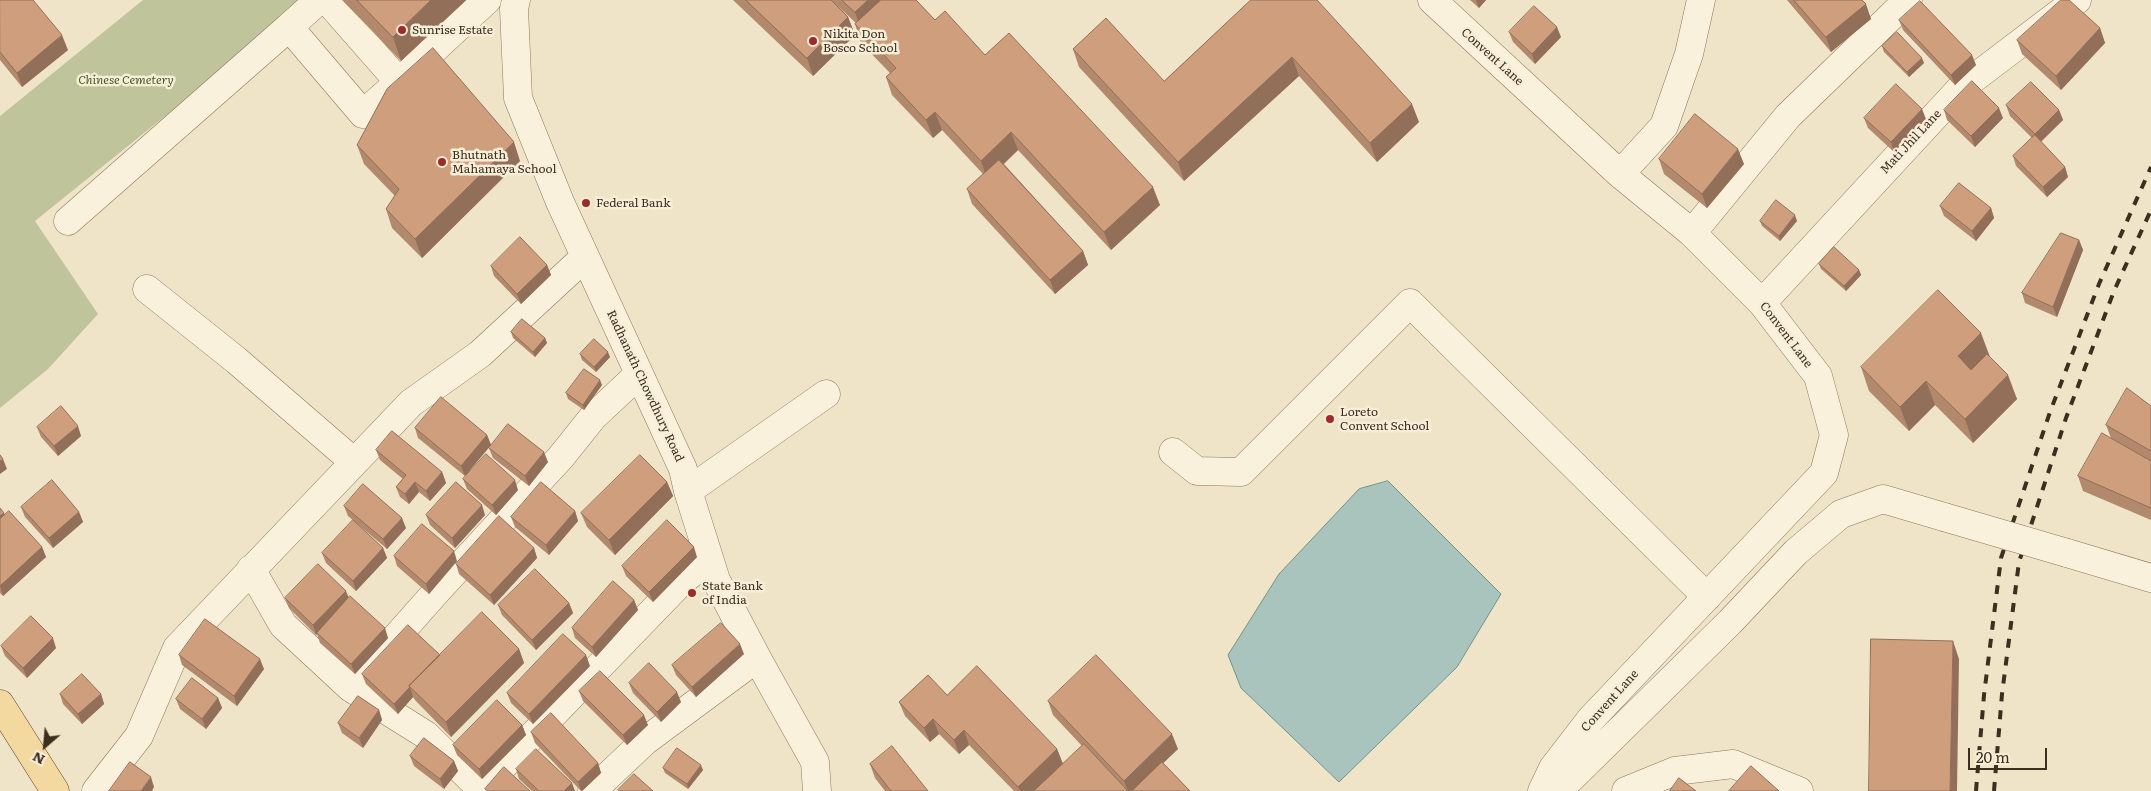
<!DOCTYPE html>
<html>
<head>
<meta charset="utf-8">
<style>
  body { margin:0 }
  #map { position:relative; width:2151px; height:791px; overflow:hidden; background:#f0e4c8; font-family:Literata,serif }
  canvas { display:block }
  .north { position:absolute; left:20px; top:721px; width:50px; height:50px; -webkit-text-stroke:4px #f7eed8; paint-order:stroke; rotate:207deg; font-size:14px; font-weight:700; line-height:20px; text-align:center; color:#3d2e20 }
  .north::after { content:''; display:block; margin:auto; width:18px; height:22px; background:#3d2e20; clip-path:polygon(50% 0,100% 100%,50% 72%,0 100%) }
  .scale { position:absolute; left:1968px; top:748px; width:79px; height:22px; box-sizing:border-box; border:2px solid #3d2e20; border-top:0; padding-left:6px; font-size:15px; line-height:18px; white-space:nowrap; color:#3d2e20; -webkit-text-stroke:4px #f7eed8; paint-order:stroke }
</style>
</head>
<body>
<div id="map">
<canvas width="2151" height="791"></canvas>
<div class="north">N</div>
<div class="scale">20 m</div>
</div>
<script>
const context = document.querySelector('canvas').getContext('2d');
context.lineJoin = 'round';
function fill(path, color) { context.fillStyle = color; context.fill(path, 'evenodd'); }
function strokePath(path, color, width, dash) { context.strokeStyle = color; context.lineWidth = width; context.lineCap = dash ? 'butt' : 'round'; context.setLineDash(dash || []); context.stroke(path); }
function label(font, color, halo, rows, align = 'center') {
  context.font = font + ' Literata,serif'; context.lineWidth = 5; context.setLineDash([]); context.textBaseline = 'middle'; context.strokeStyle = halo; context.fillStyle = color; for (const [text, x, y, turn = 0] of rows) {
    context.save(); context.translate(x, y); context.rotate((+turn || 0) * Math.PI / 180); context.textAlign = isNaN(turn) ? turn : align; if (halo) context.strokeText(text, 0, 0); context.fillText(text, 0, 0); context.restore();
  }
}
fill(new Path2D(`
  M143 0H302L304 4 35 221 98 314 48 369 0 408V116Z`), '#bfc49a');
const water = new Path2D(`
  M1388 481 1501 594 1457 667 1339 782 1241 688 1228 655 1279 574 1359 489Z`);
fill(water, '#a9c4bc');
strokePath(water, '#6f938a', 1);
const minor = new Path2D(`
  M319 0 289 27 363 114 399 82
  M327 0 399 82 487 0
  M516 0 514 9 518 98 560 202 683 469 688 491 716 580 757 658 815 762 817 791
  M1432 0 1620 174 1692 233 1762 303 1818 376 1834 435 1824 473 1590 720 1553 768 1542 791
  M1620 174 1664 126 1689 54 1701 0
  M68 221 289 27
  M1692 233 1788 116 1908 0
  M147 289 236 360 354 462
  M1762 303 1961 88 2077 0
  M1173 452 1197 471 1241 472 1410 303 1707 597
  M688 491 826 394
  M2067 553 2151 578
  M251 569 283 625 351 688 426 735 481 789
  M351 688 437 591 561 457 593 417 639 374
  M96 791 139 736 177 648 411 403 480 354 585 257
  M479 791 681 582 709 559
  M592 791 645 741 757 658
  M1558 791 1730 622 1796 552 1841 514 1883 499 1944 517
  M1626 791 1675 771 1733 764 1799 791`);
const major = new Path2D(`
  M0 704 55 791`);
strokePath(minor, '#8d765c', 29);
strokePath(major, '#5b4430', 29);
strokePath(minor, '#faf1dc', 28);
strokePath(major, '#f3d9a0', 28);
strokePath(new Path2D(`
  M1976 791 1984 695 2001 558 2050 412 2099 284 2151 167
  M1994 791 2002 694 2019 562 2066 418 2114 291 2151 210`), '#3d2e20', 4, [9, 9]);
const minorBridge = new Path2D(`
  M1944 517 2067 553`);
strokePath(minorBridge, '#8d765c', 29, []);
strokePath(minorBridge, '#faf1dc', 28);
fill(new Path2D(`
  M0 0 68 50 22 87 0 60Z
  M342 0H466L401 61Z
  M733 0H916L935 20 985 55 1160 205 1111 250 1018 150 1004 164 1083 251 1088 265 1055 294 972 204 967 189 983 174 942 130 933 138 892 95 886 77 890 73 861 43 855 24 856 23 831 0 848 17 855 35 813 76Z
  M1251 0 1419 122 1377 162 1299 76 1184 181 1079 67 1073 49 1164 81Z
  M1470 0H1486L1479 8Z
  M1787 0H1862L1871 19 1831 52Z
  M1899 20 1976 65 1955 85 1903 30Z
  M2100 28 2105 43 2061 90 2022 54 2017 40Z
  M1509 32 1561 37 1535 64 1513 42Z
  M1882 46 1924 63 1909 77 1884 52Z
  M2006 105 2059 110 2063 120 2041 142 2065 167 2068 177 2047 197 2016 166 2013 156 2032 138 2010 116Z
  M1944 110 2003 118 1975 147 1947 120Z
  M1864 118 1926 119 1894 152 1868 128Z
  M357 145 520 161 422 258 392 228 386 209 395 196 364 164Z
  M1659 159 1744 164 1707 208 1664 174Z
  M1940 206 1991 208 1994 218 1976 241 1944 216Z
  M1760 221H1797L1780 241 1762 226Z
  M2079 240 2083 250 2057 317 2025 303 2022 293Z
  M1819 264 1859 270 1861 275 1846 291 1821 269Z
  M547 265 551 275 521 304 494 276 491 266Z
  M511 332 545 338 547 343 535 357 513 338Z
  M580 354 610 357 596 372 582 360Z
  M1990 357 2017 399 1973 443 1935 405 1909 431 1869 391 1861 367Z
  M602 385 584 410 568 399 566 393Z
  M2151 406V520L2083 491 2078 476 2111 438 2106 425Z
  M37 427 81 436 58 456 41 437Z
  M415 428 487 435 491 445 465 476 418 438Z
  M489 448 548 462 529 486 493 458Z
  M376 450 442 472 446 483 430 501 419 492 409 504 400 497 396 487 403 479 380 460Z
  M463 479 518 490 496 515 467 489Z
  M667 482 673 496 615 555 587 527 581 513Z
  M344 506 406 528 387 549 348 516Z
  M21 507 79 512 83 522 53 548 25 517Z
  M0 508 5 515 42 547 46 557 3 596 0 593Z
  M575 511 578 521 549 555 515 527 511 517Z
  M426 515H485L455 548 430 525Z
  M383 548 387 558 356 591 326 563 322 553Z
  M534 548 537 558 494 605 459 574 456 564Z
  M394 556 457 561 429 594 397 566Z
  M697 557 653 602 626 576 622 566Z
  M285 598H349L388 638 355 674 320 643 317 634 316 635 289 608Z
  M634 600 638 610 596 657 575 638 572 628Z
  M569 603 573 613 536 650 502 615 498 605Z
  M1 646 56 648 27 678 5 656Z
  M519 649 524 663 451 737 415 700 413 697 398 714 366 684 362 674 440 655Z
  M744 654 696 697 676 675 672 665Z
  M179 655 264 669 237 706 182 665Z
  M590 666 533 724 511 703 507 693Z
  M629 683 681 702 661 722 633 693Z
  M579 691 648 725 627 745 583 701Z
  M60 694H101L104 704 82 724 63 704Z
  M947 695 1057 749 1063 764 1082 746 1053 715 1048 701 1178 749 1163 763 1190 791H1014L969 745 959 754 939 734 930 742 905 716 899 702Z
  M218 698 222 708 206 729 180 709 176 699Z
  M379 710 382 720 363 748 342 733 338 723Z
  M522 725 526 735 482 779 457 755 453 745Z
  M531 732 598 763 601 773 582 791H581L535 743Z
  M410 756 454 761 458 771 444 789 414 766Z
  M870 764 928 791H885L875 778Z
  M663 768 703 770 688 789 665 773Z
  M516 769 575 791H532L519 779Z`), '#b2896c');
fill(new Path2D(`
  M431 0H466L401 61 393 37Z
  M868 0H888L860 26 855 12Z
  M1476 0H1486L1479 8Z
  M1866 4 1871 19 1831 52 1826 37Z
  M848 17 855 35 813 76 807 58Z
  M1557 27 1561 37 1535 64 1532 54Z
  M2100 28 2105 43 2061 90 2056 76Z
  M62 35 68 50 22 87 17 73Z
  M1972 55 1976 65 1955 85 1951 75Z
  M1292 57 1299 76 1184 181 1178 162Z
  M1922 58 1924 63 1909 77 1907 72Z
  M1412 104 1419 122 1377 162 1370 143Z
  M1999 108 2003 118 1975 147 1971 136Z
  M1922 109 1926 119 1894 152 1891 142Z
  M2059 110 2063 120 2038 144 2035 134Z
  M935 112 942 130 933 138 926 120Z
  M1011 132 1018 150 987 179 981 161Z
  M514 142 520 161 422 258 415 239Z
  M1738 149 1744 164 1707 208 1702 194Z
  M2065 167 2068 177 2047 197 2043 187Z
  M1153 187 1160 205 1111 250 1104 232Z
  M1991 208 1994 218 1976 241 1972 231Z
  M1795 215 1797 221 1780 241 1779 236Z
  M2079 240 2083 250 2057 317 2053 307Z
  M1083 251 1088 265 1055 294 1050 280Z
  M547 265 551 275 521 304 517 294Z
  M1859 270 1861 275 1846 291 1844 286Z
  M1981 333 1990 357 1966 381 1958 356Z
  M545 338 547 343 535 357 533 352Z
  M608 352 610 357 596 372 594 367Z
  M2008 375 2017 399 1973 443 1965 419Z
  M600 380 602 385 584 410 583 405Z
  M1926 381 1935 405 1909 431 1900 407Z
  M78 426 81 436 58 456 54 446Z
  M487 435 491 445 465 476 461 466Z
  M544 452 548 462 529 486 525 476Z
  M3 459 7 469 0 474V461Z
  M442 472 446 483 430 501 426 491Z
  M515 480 518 490 496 515 492 505Z
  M415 482 419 492 409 504 405 494Z
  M667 482 673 496 615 555 609 540Z
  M482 505 485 515 455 548 452 538Z
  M575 511 578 521 549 555 546 545Z
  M79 512 83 522 53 548 49 538Z
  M4 513 6 518 0 523V516Z
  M402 518 406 528 387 549 383 539Z
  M42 547 46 557 3 596 0 586Z
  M694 547 697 557 653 602 649 592Z
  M383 548 387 558 356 591 353 581Z
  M534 548 537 558 494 605 490 595Z
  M454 551 457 561 429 594 426 584Z
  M346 591 350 601 316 635 313 625Z
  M634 600 638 610 596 657 592 647Z
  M569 603 573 613 536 650 532 640Z
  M385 628 388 638 355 674 351 664Z
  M53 638 56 648 27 678 23 668Z
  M1953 641 1959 659 1957 791H1950Z
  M740 644 744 654 696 697 692 687Z
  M519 649 524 663 451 737 446 722Z
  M586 655 590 666 533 724 529 714Z
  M260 659 264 669 237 706 234 696Z
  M410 687 413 697 398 714 394 704Z
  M677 692 681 702 661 722 657 712Z
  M101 694 104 704 82 724 78 714Z
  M218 698 222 708 206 729 202 719Z
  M379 710 382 720 363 748 359 738Z
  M644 715 648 725 627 745 623 735Z
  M933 719 939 734 930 742 924 728Z
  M522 725 526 735 482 779 479 769Z
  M964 730 969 745 959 754 954 740Z
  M1172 734 1178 749 1134 791H1128L1124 781Z
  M1057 749 1063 764 1034 791H1020L1018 787Z
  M454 761 458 771 444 789 440 779Z
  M598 763 601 773 582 791H581L578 782Z
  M701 765 703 770 688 789 687 784Z
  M151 777 154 787 152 791H141Z
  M572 783 575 791H564Z`), '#916f58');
const building = new Path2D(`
  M0 0H33L62 35 17 73 0 52Z
  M357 0H431L393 37Z
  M746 0H831L848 17 807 58Z
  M842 0H868L855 12Z
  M881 0H916L935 20 945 11 985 55 1009 33 1153 187 1104 232 1011 132 981 161 935 112 926 120 886 77 896 68 855 24Z
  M1251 0H1317L1412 104 1370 143 1292 57 1178 162 1073 49 1106 18 1164 81Z
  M1794 0H1862L1866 4 1826 37Z
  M2061 0H2069L2100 28 2056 76 2017 40Z
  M1920 1 1972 55 1951 75 1899 20Z
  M1534 6 1557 27 1532 54 1509 32Z
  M1897 32 1922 58 1907 72 1882 46Z
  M433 48 514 142 415 239 386 209 399 189 357 145 387 89Z
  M1972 81 1999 108 1971 136 1944 110Z
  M2031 82 2059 110 2035 134 2006 105Z
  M1896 84 1922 109 1891 142 1864 118Z
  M1695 114 1738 149 1702 194 1659 159Z
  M2035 135 2065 167 2043 187 2013 156Z
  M999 160 1083 251 1050 280 967 189Z
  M1959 183 1991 208 1972 231 1940 206Z
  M1776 200 1795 215 1779 236 1760 221Z
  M2061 233 2079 240 2053 307 2022 293Z
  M520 237 547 265 517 294 491 266Z
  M1834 247 1859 270 1844 286 1819 264Z
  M1938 290 1981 333 1958 356 1971 370 1987 354 2008 375 1965 419 1926 381 1900 407 1861 367Z
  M522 319 545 338 533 352 511 332Z
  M594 339 608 352 594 367 580 354Z
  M584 369 600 380 583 405 566 393Z
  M2127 388 2151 406V451L2106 425Z
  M441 397 487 435 461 466 415 428Z
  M61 406 78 426 54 446 37 427Z
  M508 424 544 452 525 476 489 448Z
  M392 431 442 472 426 491 415 482 405 494 396 487 406 475 376 450Z
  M2102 433 2151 461V508L2078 476Z
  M486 454 515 480 492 505 463 479Z
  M0 455 3 459 0 461Z
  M640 455 667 482 609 540 581 513Z
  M52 480 79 512 49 538 21 507Z
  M456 482 482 505 452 538 426 515Z
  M541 482 575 511 546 545 511 517Z
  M363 484 402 518 383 539 344 506Z
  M0 508 4 513 0 516Z
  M9 511 42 547 0 586V519Z
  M499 516 534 548 490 595 456 564Z
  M353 520 383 548 353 581 322 553Z
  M667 520 694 547 649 592 622 566Z
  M422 524 454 551 426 584 394 556Z
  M318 564 346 591 313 625 285 598Z
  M535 569 569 603 532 640 498 605Z
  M613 581 634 600 592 647 572 628Z
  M350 596 385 628 351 664 317 633Z
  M482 612 519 649 446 722 409 686Z
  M31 616 53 638 23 668 1 646Z
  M205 619 260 659 234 696 179 655Z
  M721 623 740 644 692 687 672 665Z
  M408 625 440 655 409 686 410 687 394 704 362 674Z
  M563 634 586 655 529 714 507 693Z
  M1871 639 1953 641 1950 791H1869Z
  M1096 655 1172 734 1124 781 1048 701Z
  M649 663 677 692 657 712 629 683Z
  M977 666 1057 749 1018 787 964 730 954 740 933 719 924 728 899 702 928 675 947 695Z
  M600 671 644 715 623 735 579 691Z
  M82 674 101 694 78 714 60 694Z
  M192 678 218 698 202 719 176 699Z
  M358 696 379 710 359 738 338 723Z
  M497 700 522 725 479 769 453 745Z
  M551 713 598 763 578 782 531 732Z
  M424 738 454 761 440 779 410 756Z
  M1084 744 1128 791H1034Z
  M892 746 928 791H891L870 764Z
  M677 748 701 765 687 784 663 768Z
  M536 749 572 783 564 791H539L516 769Z
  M130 762 151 777 141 791H109Z
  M1162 762 1190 791H1132Z
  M1751 766 1779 791H1729Z
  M504 767 530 791H488L485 789Z
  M634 774 653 791H619L618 790Z
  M1679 778 1696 791H1670Z`);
fill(building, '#cf9f7d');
strokePath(building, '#916f58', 1);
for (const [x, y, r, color] of [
  [402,30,5,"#9e2a2b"],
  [813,41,5,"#9e2a2b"],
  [442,162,5,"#9e2a2b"],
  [586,203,5,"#9e2a2b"],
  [1330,419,5,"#9e2a2b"],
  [692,593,5,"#9e2a2b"]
]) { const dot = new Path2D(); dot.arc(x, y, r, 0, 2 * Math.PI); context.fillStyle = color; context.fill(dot); strokePath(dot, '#f7eed8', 2); }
label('12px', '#3d2e20', '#f7eed8', [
  ["Sunrise Estate",412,30],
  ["Nikita Don",823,34],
  ["Bosco School",823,48],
  ["Bhutnath",452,155],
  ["Mahamaya School",452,169],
  ["Federal Bank",596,203],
  ["Loreto",1340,412],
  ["Convent School",1340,426],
  ["State Bank",702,586],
  ["of India",702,600]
], 'left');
label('12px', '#3d2e20', '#f7eed8', [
  ["Convent Lane",1492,57,42],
  ["Mati Jhil Lane",1911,142,-47],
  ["Convent Lane",1786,335,53],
  ["Radhanath Chowdhury Road",645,386,65],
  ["Convent Lane",1610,701,-48]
]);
label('italic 12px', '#4d5a26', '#f7eed8', [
  ["Chinese Cemetery",126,80]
]);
</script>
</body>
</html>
